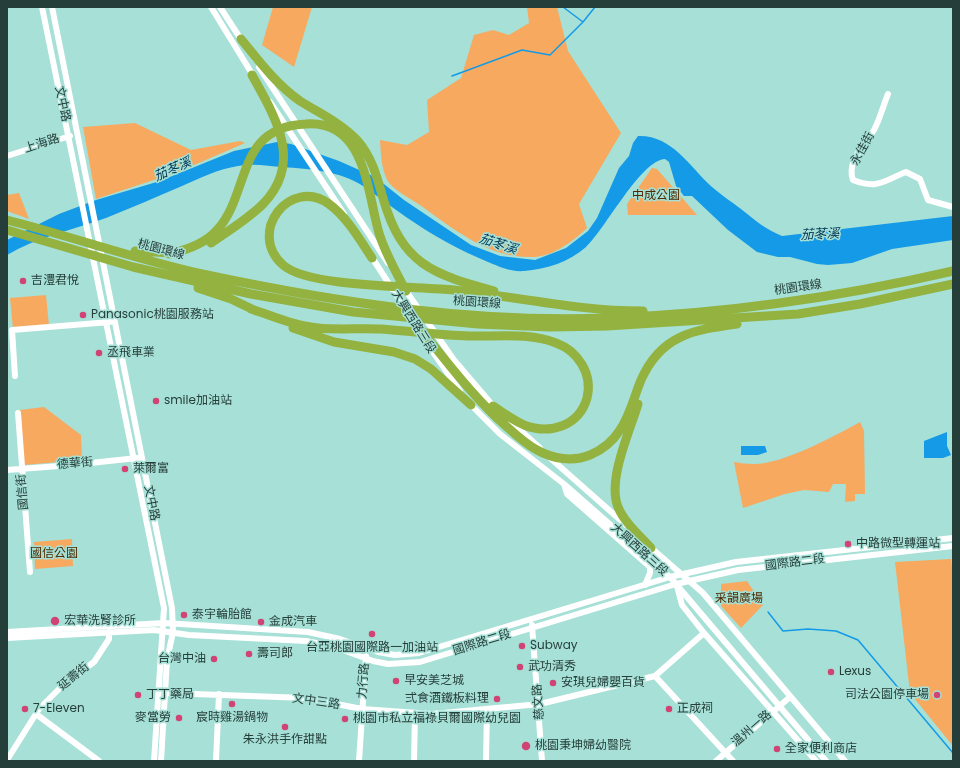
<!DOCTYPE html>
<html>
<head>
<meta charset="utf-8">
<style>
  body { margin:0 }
  #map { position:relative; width:960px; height:768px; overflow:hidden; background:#a6e0d6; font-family:Poppins,sans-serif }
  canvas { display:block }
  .frame { position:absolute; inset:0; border:8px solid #263e3a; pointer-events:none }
</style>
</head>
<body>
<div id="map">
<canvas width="960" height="768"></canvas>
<div class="frame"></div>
</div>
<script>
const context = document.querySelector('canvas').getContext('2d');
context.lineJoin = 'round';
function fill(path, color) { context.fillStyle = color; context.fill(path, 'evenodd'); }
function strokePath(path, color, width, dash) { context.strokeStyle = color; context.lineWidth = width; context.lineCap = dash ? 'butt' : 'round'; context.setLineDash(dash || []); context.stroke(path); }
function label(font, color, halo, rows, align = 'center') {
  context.font = font + ' Poppins,"Noto Sans TC",sans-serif'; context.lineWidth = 3; context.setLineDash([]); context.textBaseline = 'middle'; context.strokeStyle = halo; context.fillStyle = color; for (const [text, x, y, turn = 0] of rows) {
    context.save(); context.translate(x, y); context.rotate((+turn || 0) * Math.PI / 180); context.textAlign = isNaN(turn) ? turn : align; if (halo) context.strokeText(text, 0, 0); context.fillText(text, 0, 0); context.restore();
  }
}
fill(new Path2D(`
  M273 7H312L294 67 262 45Z
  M527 7H557L568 51 621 133 579 204 587 228C573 241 554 256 534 257 489 259 454 229 420 205 411 199 397 192 390 184 381 173 381 153 380 140L407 145 429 132 427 100 461 78 474 35 493 30 509 35 529 23Z
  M135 123 191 150 240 141 245 143 178 172 96 199 83 127Z
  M652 168 657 169 697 215H628L627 204Z
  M19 193 29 219 7 211V195Z
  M46 295 49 326 13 329 10 298Z
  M44 407 81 435 82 460 24 465 20 410Z
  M860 422 864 431 865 494H855V501L845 502 846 484H833L829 492 804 490 785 494 743 508 734 462C740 463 747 464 753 464 781 465 835 436 860 422Z
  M72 539 73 566 35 569 34 542Z
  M951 559 953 576V746L910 693 895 562Z
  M747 581 763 605 741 628 721 606V584Z`), '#f7a95f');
fill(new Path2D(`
  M638 136C672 135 689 166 712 187 721 195 732 202 741 209 756 221 765 229 782 236L953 216V240L892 249 852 263 828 265 817 264 790 257H778L757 252 728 230 692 196H684L676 186 669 162 665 159C641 160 606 228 586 247 569 262 547 269 524 271 511 272 500 267 488 262 459 250 432 235 406 217 391 207 378 196 363 186 340 171 310 169 283 167 268 166 254 163 238 166 218 169 200 178 182 186 156 197 131 208 106 218 73 230 37 237 7 255V240L59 214 96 200 160 181 234 151 277 142 291 144 339 161 375 177 404 200 471 245 500 256 535 260 566 248 588 231 597 218 619 168 629 156 633 143Z
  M947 432V446L951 455 943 458H924V441Z
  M741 446H765L767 452 758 455H741Z`), '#159ae7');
strokePath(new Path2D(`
  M563 7 583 22 595 7
  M452 76 522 50 550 55 583 22
  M768 612 783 631 808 629 836 631 858 640 953 753`), '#159ae7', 1.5);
strokePath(new Path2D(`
  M42 7 164 608 154 761
  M52 7 172 608 173 632 167 660 161 761
  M211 7 254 77
  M220 7 242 41
  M259 67 388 263
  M888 94C883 106 880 119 874 130 865 144 846 162 853 180 878 190 885 180 906 172L920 179 928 200 953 207
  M270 102 344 214
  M7 156 70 136
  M371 256 406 310
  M404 288 454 360 495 408
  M426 342 460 391
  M15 376 12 330 110 322
  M470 404 500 434 564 484 670 577 826 761
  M18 413 30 572
  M509 420 540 448
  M549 457 626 525
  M7 470 72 465 137 458
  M564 484 567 494 650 567V573L645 585
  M649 546 703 593 845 761
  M677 586 682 605 704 633 816 761
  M532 625 542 761
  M7 632 164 623 308 632 340 639 378 652 395 655 419 653 670 577 736 562 953 538
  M7 638 154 630 189 635 306 641 332 646 373 661 388 664 420 662 676 584 738 570 953 546
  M655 676 733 761
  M166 693 306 698 362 709 432 714 540 704 655 676 704 633
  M36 714 99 761
  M7 760 39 709 62 686 94 662 109 639V632
  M216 761 219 694
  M359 761 366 656
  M414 761 415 714
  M486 761 487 710
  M716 761 790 697`), '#fff', 6);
strokePath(new Path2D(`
  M241 39C259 61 276 84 300 101 319 113 341 123 357 140 372 157 377 177 383 198 402 265 433 274 494 291
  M7 220C74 237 140 261 207 275 339 303 474 323 609 318 725 314 840 297 953 271
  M7 230 133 267 251 294 353 312 478 324 550 327 607 326 798 314 860 304 953 284
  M211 243C228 231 248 219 263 204 304 162 275 117 252 75
  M135 251 174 253
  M169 254C187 250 205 244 217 230 251 193 235 127 306 124 366 120 367 192 379 233 385 253 396 272 406 291
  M372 258C360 240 347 217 329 204 291 176 246 232 283 265 309 288 416 286 454 290 517 297 579 311 643 311
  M198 288 231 299 256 311
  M251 309C273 316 295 326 318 328 339 330 360 328 381 329 410 331 439 335 469 336 497 337 528 332 556 343 578 351 593 374 587 398 579 426 550 435 524 425 513 420 503 413 493 406
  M411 317C439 352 465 387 497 418 510 429 522 442 537 450 553 459 573 462 590 455 602 450 613 441 620 430 630 415 634 397 641 380 661 335 693 330 737 324
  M293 328 334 342 394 352 415 359 431 369 471 405
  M638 404C630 431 607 480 618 507 624 522 640 536 651 548`), '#93b23f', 9);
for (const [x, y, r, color] of [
  [23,281,4,"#d04374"],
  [83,315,4,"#d04374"],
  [99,353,4,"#d04374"],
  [156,401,4,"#d04374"],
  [125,469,4,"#d04374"],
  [848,544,4,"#d04374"],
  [184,615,4,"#d04374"],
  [55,621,5,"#d04374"],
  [261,622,4,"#d04374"],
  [372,634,4,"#d04374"],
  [522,646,4,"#d04374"],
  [249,654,4,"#d04374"],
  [214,659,4,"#d04374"],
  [520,667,4,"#d04374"],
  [831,672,4,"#d04374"],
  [396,681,4,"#d04374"],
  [553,683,4,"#d04374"],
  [138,695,4,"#d04374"],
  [937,695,4,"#d04374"],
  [497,699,4,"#d04374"],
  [232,704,4,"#d04374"],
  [25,709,4,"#d04374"],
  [669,709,4,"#d04374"],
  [179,718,4,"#d04374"],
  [345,719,4,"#d04374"],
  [285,727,4,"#d04374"],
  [526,746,5,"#d04374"],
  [777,749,4,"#d04374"]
]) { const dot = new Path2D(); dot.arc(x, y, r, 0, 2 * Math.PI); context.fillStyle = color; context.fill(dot); strokePath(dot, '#a6e0d6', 1.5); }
label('12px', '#263e3a', '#a6e0d6', [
  ["文中路",62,104,78],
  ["上海路",42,144,-18],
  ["永佳街",863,149,-61],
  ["桃園環線",161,250,15],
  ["桃園環線",798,288,-8],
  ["桃園環線",477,303,4],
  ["大興西路三段",413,322,58],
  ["德華街",75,464,-5],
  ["國信街",23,492,-95],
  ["文中路",151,503,79],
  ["大興西路三段",639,550,42],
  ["國際路二段",795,563,-7],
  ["國際路二段",482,643,-17],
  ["延壽街",74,677,-39],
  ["力行路",364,681,-86],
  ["文中三路",316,702,8],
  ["慈文路",539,702,-94],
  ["溫州一路",752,729,-41]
]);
label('12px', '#4d2a00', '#a6e0d6', [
  ["中成公園",656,196],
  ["國信公園",54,554],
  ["采韻廣場",739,599]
]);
label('12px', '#263e3a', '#a6e0d6', [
  ["吉澧君悅",31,281],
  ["Panasonic桃園服務站",91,315],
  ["丞飛車業",107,353],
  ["smile加油站",164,401],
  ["萊爾富",133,469],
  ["中路微型轉運站",856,544],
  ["泰宇輪胎館",192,615],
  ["宏華洗腎診所",64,621],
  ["金成汽車",269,622],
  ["Subway",530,646],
  ["台亞桃園國際路一加油站",372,648,"center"],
  ["壽司郎",257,654],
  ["台灣中油",206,659,"right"],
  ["武功清秀",528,667],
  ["Lexus",839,672],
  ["早安美芝城",404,681],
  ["安琪兒婦嬰百貨",561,683],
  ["丁丁藥局",146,695],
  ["司法公園停車場",929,695,"right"],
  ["弍食酒鐵板料理",489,699,"right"],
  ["7-Eleven",33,709],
  ["正成祠",677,709],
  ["麥當勞",171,718,"right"],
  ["宸時雞湯鍋物",232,718,"center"],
  ["桃園市私立福祿貝爾國際幼兒園",353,719],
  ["朱永洪手作甜點",285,740,"center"],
  ["桃園秉坤婦幼醫院",535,746],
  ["全家便利商店",785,749]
], 'left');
label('italic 13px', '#033554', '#a6e0d6', [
  ["茄苳溪",173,170,-24],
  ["茄苳溪",820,235,-2],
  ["茄苳溪",498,245,18]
]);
</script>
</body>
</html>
